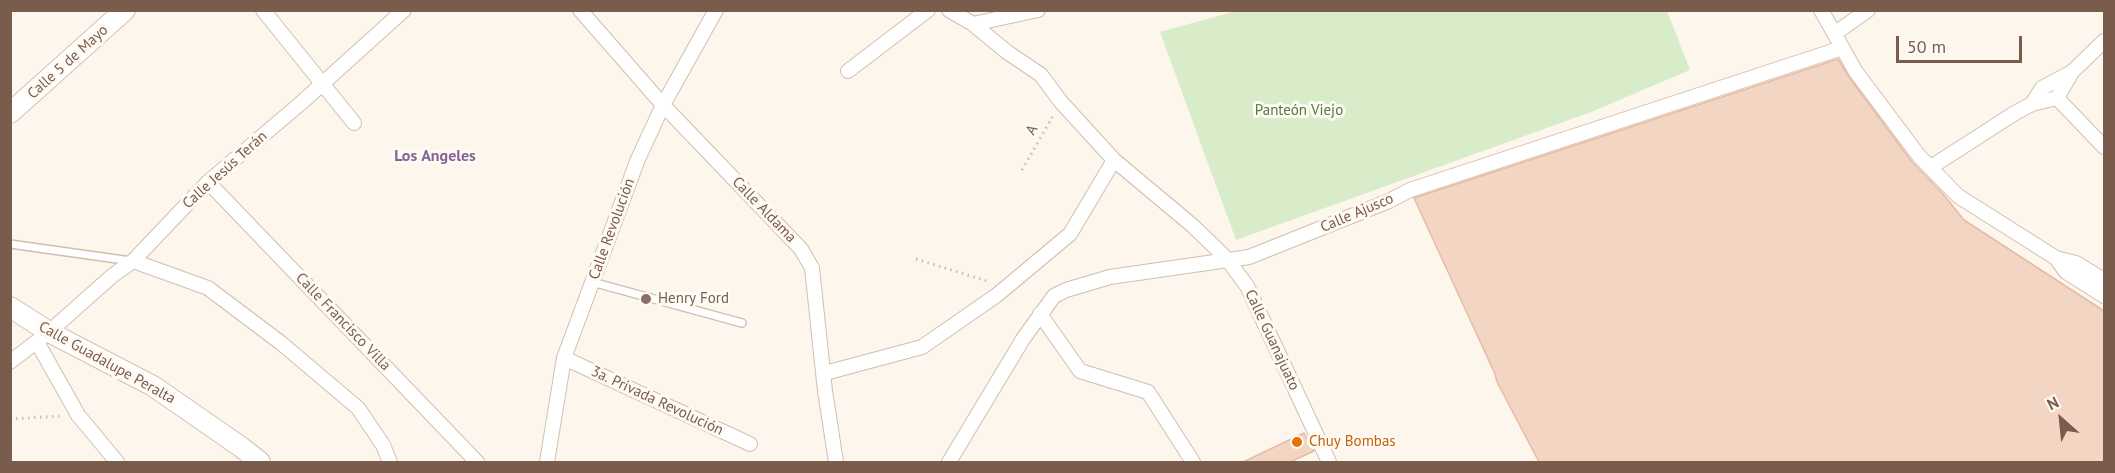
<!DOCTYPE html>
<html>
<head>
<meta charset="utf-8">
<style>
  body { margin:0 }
  #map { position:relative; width:2115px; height:473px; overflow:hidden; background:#fdf6ec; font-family:"PT Sans",sans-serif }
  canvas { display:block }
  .frame { position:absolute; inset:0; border:12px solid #7a5c4d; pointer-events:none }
  .north { position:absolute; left:2031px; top:389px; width:60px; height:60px; -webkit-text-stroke:4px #fffaf3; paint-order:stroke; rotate:333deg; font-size:16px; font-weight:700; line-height:24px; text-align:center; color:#7a5c4d }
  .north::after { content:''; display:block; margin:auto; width:21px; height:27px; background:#7a5c4d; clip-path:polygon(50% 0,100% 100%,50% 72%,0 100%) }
  .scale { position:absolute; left:1896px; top:36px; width:126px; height:27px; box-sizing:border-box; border:3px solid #7a5c4d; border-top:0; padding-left:8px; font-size:18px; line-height:21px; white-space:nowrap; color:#7a5c4d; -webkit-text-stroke:4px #fffaf3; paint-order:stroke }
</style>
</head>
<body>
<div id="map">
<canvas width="2115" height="473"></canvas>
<div class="frame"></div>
<div class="north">N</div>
<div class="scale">50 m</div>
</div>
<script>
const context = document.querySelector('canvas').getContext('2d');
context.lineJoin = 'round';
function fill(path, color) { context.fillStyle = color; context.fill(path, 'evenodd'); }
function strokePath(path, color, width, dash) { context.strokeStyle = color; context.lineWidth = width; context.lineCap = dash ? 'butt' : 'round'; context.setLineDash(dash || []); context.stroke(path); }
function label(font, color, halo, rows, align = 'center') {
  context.font = font + ' "PT Sans",sans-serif'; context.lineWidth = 6; context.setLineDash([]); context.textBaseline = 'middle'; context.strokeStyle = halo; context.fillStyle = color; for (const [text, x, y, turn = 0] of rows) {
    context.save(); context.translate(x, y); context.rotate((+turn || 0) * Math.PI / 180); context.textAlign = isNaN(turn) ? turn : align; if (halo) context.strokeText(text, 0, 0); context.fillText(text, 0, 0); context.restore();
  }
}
fill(new Path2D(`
  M1236 11H1667L1690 70 1591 112 1236 240 1160 32Z`), '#d8ecc9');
const building = new Path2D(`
  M1838 59 1849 77 1912 162 1943 194 1964 220 2104 311V462H1539L1497 382 1495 374 1414 198Z
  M1304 433 1314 451 1290 462H1243Z`);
fill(building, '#f3d5c3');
strokePath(building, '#e6bba3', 1.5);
const lane = new Path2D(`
  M10 244 131 261
  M592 282 742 323`);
const street = new Path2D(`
  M263 10 354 123
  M580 10 663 105 801 249 812 268 825 391 836 462
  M949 10 973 24 1007 52 1041 75 1061 102 1114 160 1193 226 1227 259 1247 286 1329 462
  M1821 10 1856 72 1919 156 1958 196 2056 258 2076 263 2104 280
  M973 24 1038 10
  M1834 34 1868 10
  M848 71 928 10
  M2057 98 2104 147
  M2032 104 2042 88 2072 72
  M1931 167 2015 113 2032 104 2057 98 2072 72 2104 41
  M208 182 477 462
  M2056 258 2066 272 2104 296
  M133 261 208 288 281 343 358 408 383 445 390 462
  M1040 314 1080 371 1148 392 1193 462
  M37 342 78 415 117 462
  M564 358 750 444
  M10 362 49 332 112 276 133 261 208 182 301 103 404 10
  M825 373 922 347 997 295 1070 234 1114 160
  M547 462 564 358 638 159 663 105 716 10
  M949 462 1023 339 1054 296 1066 290 1110 277 1249 257 1389 201 1410 190 1842 48`);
const secondary = new Path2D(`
  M10 113 125 10
  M10 307 49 332 153 386 241 447 260 462`);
strokePath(lane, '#d1beb0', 10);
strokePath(street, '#d1beb0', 16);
strokePath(secondary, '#d6c0b0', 22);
strokePath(new Path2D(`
  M1022 170 1053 116
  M916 259 990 282
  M10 419 62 416`), '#d9b8a5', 3, [1.5, 4.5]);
strokePath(lane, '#fff', 7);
strokePath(street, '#fff', 14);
strokePath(secondary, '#fff', 20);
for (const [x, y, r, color] of [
  [646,299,6,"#8d6e63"],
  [1297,442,6,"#e8710a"]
]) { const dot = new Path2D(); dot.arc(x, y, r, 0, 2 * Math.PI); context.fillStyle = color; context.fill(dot); strokePath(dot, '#fffaf3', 2); }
label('15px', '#7a5c4d', '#fffaf3', [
  ["Calle 5 de Mayo",68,62,-42],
  ["A",1032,130,-60],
  ["Calle Jesús Terán",225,170,-42],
  ["Calle Aldama",764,210,46],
  ["Calle Ajusco",1357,213,-23],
  ["Calle Revolución",612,229,-70],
  ["Calle Francisco Villa",343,322,46],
  ["Calle Guanajuato",1272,340,65],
  ["Calle Guadalupe Peralta",107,363,29],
  ["3a. Privada Revolución",657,401,25]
]);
label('15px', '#537a41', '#fffaf3', [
  ["Panteón Viejo",1299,111]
]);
label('15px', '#785e54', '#fffaf3', [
  ["Henry Ford",658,299]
], 'left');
label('15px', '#c56008', '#fffaf3', [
  ["Chuy Bombas",1309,442]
], 'left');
label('bold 16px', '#846695', '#fffaf3', [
  ["Los Angeles",435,156]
]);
</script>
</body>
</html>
